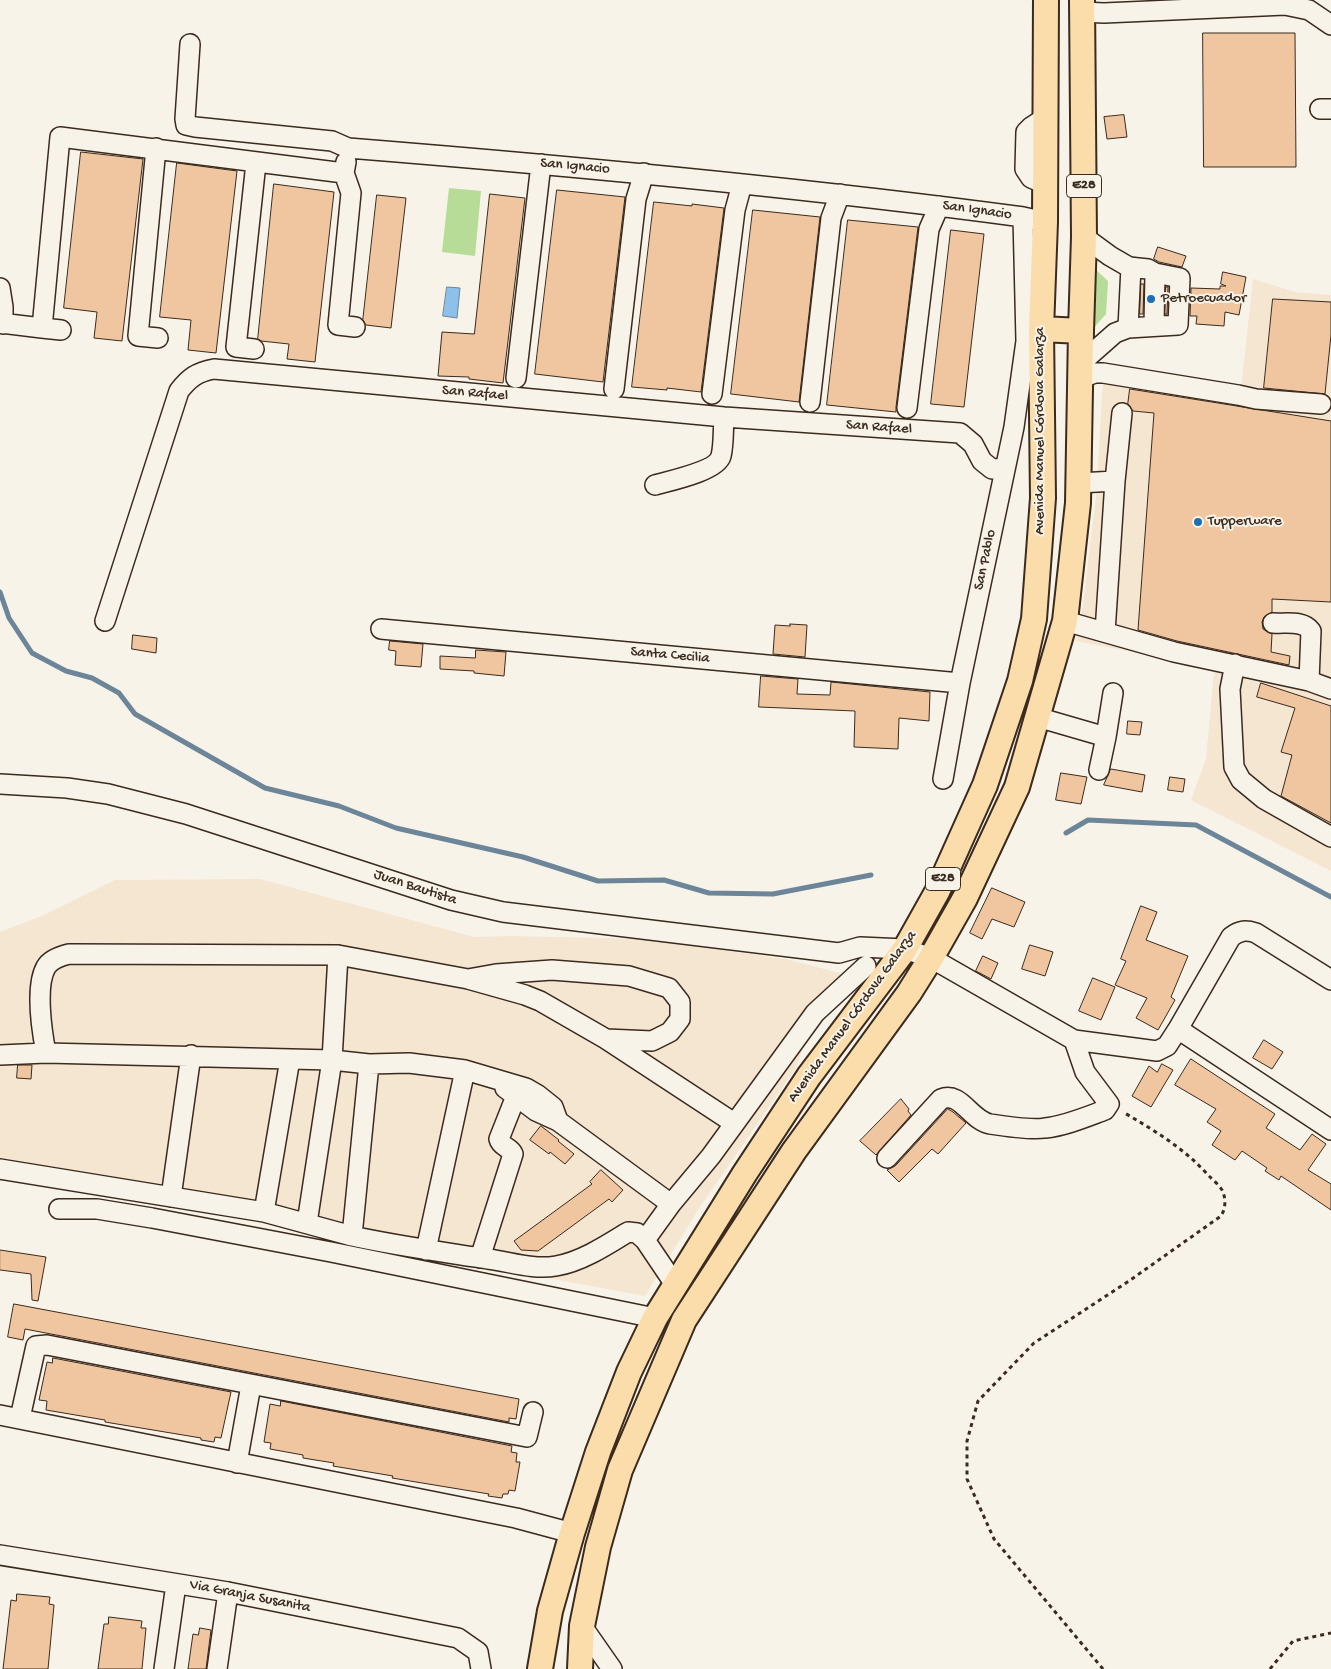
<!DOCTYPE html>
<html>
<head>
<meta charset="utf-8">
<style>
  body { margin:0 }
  canvas { display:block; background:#f7f3e8 }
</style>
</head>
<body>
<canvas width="1331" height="1669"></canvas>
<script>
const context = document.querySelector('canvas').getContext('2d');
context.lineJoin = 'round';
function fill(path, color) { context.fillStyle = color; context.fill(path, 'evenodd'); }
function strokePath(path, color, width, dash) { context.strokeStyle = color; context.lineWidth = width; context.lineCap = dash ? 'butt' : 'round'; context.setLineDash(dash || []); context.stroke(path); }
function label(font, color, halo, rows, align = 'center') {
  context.font = font + ' "Gochi Hand",sans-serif'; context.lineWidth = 4; context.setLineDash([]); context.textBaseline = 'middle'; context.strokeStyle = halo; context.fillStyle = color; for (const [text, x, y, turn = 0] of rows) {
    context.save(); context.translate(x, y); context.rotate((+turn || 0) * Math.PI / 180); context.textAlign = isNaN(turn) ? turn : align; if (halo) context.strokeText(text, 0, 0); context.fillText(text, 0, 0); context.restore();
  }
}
fill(new Path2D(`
  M1253 279 1295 292 1331 295V871L1191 800 1206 759 1214 671 1173 660 1076 641 1083 605 1096 496 1103 379 1241 389Z
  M260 879 474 937 510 936 649 939 790 960 863 979 826 1014 804 1044 796 1068 700 1207 645 1296 336 1239 228 1216 0 1175V932L44 915 115 880Z`), '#f5e6d2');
fill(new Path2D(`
  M449 188 481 191 475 256 442 252Z
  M1092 266 1108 281 1106 314 1091 331Z`), '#b7dc97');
const water = new Path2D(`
  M447 287 460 288 457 318 443 316Z`);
fill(water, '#8dc1ea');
strokePath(water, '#6c8598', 1);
strokePath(new Path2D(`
  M0 592 9 618 32 653 66 671 92 678 119 693 135 714 265 788 339 806 396 828 523 857 598 881 664 880 709 893 773 894 871 875
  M1066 833 1088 820 1196 825 1331 897`), '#6c8598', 5);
const building = new Path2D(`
  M1203 33H1295L1296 167H1204Z
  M1124 115 1127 137 1107 139 1104 117Z
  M81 152 143 159 122 341 94 338 97 312 64 308Z
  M177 163 237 171 216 353 188 350 191 320 160 317Z
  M274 184 334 192 315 362 287 359 289 344 261 341 258 339Z
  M557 190 625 197 603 382 535 374Z
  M490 194 525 198 503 383 469 379V377L438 376 442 332 474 334Z
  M377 195 406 198 391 328 366 325 363 320Z
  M654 202 692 206V204L724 208 701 392 667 388V390L632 387Z
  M753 210 820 217 799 402 731 394Z
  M848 220 918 227 896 407V412L827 405Z
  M951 230 984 234 964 407 931 404Z
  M1158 247 1186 256 1182 267 1159 262 1154 259Z
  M1223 272 1246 277 1239 315 1225 312 1224 326 1196 324 1197 316H1190L1191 288 1220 289V286H1226L1221 284Z
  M1141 284H1144L1143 314H1140Z
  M1166 287H1168L1167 314H1165Z
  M1273 299 1331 302V335L1325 394 1264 388Z
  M1130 389 1331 421V602L1272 599V612L1264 617 1262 622 1263 629 1272 634 1271 652 1290 656 1289 665 1177 641 1138 630 1154 413 1133 411 1128 404Z
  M790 624 807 625 805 657 773 654 775 625 790 626Z
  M133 635 157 638 156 653 132 649Z
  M390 641 423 644 421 667 395 665 396 651 389 650Z
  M476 650 506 652 504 676 474 673V671L440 669V656L475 658Z
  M761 676 798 679 797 694 830 695 831 682 930 692 929 721 899 718 898 749 854 747 855 711 759 707Z
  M1261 683 1331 706V823L1281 796 1292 755 1281 752 1295 708 1257 697Z
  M1128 721 1142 722 1140 735 1127 734Z
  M1111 769 1145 775 1142 792 1104 785Z
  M1061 773 1087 777 1081 804 1056 800Z
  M1170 777 1185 779 1183 792 1168 790Z
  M992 888 1025 902 1014 927 992 919 982 939 970 933Z
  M1141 906 1157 912 1146 940 1188 956 1171 997 1175 1000 1158 1030 1136 1018 1147 998 1115 985 1126 961 1121 959Z
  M1030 945 1053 952 1045 976 1022 969Z
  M983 956 998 963 991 979 976 971Z
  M1093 978 1115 987 1101 1020 1079 1011Z
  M1264 1040 1283 1052 1272 1069 1253 1058Z
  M1191 1059 1275 1114 1266 1128 1300 1150 1312 1134 1326 1144 1308 1170 1331 1184V1210L1281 1176 1279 1180 1265 1171 1267 1168 1242 1151 1235 1160 1212 1145 1221 1131 1207 1122 1216 1109 1175 1085Z
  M1162 1064 1173 1070 1151 1107 1132 1096 1149 1066 1157 1072Z
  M18 1065H32L31 1079 17 1078Z
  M901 1099 909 1109 908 1111 911 1115 876 1155 860 1141Z
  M948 1109 953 1112 966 1123 938 1154 932 1149 899 1182 887 1170 895 1166Z
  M541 1126 559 1140 558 1141 574 1154 565 1164 550 1152 549 1154 530 1140Z
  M601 1170 623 1190 612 1202 609 1199 538 1251 521 1250 514 1241 592 1184 590 1182Z
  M0 1250 46 1257 38 1301 32 1300 31 1274 0 1270Z
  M14 1304 519 1399 516 1419 509 1418V1422L25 1329 23 1340 8 1337Z
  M53 1358 231 1392 221 1438 215 1437 214 1442 201 1440V1438L105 1422V1420L46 1410 47 1401 39 1400 47 1362 52 1363Z
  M281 1401 512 1446 511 1452 517 1453 516 1462H520L515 1491 509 1490 508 1494H503L502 1498 488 1496 489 1494 392 1478 393 1476 333 1466 334 1463 303 1458V1455L270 1449 271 1443 264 1442 270 1404 280 1406Z
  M17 1594 50 1597 49 1604 54 1605 48 1669H3L11 1600 16 1601Z
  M109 1617 142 1621 141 1628H146L142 1669H98L104 1624H108Z
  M200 1628 211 1630 206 1669H188L193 1634 198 1635Z`);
fill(building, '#efc69f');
strokePath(building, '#3b2a1e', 1);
const minor = new Path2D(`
  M1082 12 1104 13 1285 5 1309 10 1331 25
  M190 44 185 119 186 125 195 127 332 141 348 148C573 166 799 187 1023 217L1045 222
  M1320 109H1331
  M156 148 138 336 158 338
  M346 162 344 173 351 193 338 325 355 327
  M1045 184 1031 178 1025 169 1026 132 1031 127 1045 118
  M0 288 3 307V324
  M0 323 42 328 60 137 344 173
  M1154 325 1155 273
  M42 328 61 330
  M1128 328 1131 267
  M254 349 236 347 256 163
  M1081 363 1115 333 1128 328 1178 325 1180 278 1155 273 1148 269 1129 267 1110 256 1084 237
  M516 378 541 164
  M1081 378 1095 373H1103L1238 395 1256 399 1321 404
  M614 389 636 199 644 173
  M712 394 735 210 742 184
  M810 402 831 218 840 194
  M907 408 929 229 939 206
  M1115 481 1122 413
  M1079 483 1115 481 1105 632
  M655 485C669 481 717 471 721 456 724 444 723 429 724 417
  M105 621 179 391C189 378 197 372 214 369L724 417 960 433 973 444 982 461 992 469 1005 468
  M1065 621 1174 652 1309 681 1331 689
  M1273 623C1286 624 1303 620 1311 631L1309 681
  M381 629 960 683
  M1235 664 1230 689 1234 767 1241 780 1264 799 1331 837
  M1037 717 1106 737 1113 693
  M1099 770 1106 737
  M943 779 960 683 1014 427 1026 341 1023 217
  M0 784 67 788 108 794 186 814 451 900 503 912 839 953 860 947 905 949 931 958 1074 1040 1157 1051 1167 1046 1178 1029 1331 1130
  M338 955 468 979 525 995 540 1001 606 1039 652 1041 670 1032 680 1019V1002L669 988 629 976 552 970 496 974 468 979
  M1178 1029 1231 937C1240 930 1246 930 1256 933L1331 980
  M606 1039 734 1123
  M0 1055 46 1053
  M369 1064 352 1236C397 1246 443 1252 488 1259 511 1262 533 1270 556 1266 581 1262 607 1245 628 1232L637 1233 645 1240 676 1286
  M505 1088 536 1111 558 1121 671 1204 711 1156 815 1013 866 966
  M887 1158 941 1099C961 1091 970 1120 990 1124 1003 1126 1033 1130 1045 1128 1065 1126 1086 1117 1105 1110L1109 1104 1085 1072 1074 1040
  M0 1169 264 1212 352 1236
  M171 1197 191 1055
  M59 1209H97L152 1218 331 1252 655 1318
  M264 1212 290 1059
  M307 1223 332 1060 338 955 69 954C61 956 50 960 46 967 35 986 42 1032 46 1053L332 1060 369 1064 409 1063 465 1070 526 1088 538 1095 553 1107 558 1121
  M645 1240 671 1204
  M426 1250 465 1070
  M480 1258 513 1154C510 1147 501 1147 499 1139L516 1096
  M0 1415 516 1518 572 1533
  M20 1418 36 1346 47 1345 527 1437 533 1412
  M237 1463 251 1385
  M0 1555 228 1592 458 1638 478 1652 481 1669
  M582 1626 612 1669
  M164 1669 176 1584
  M217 1669 228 1592`);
const major = new Path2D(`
  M1041 329 1081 331
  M540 1669 550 1611 572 1533 598 1452 629 1372 655 1318 745 1173 809 1076 905 949 937 892 985 785 1020 681 1034 619 1043 498 1041 329 1045 222 1046 0
  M580 1669 582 1626 598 1547 620 1470 684 1320 794 1151 909 993 931 958 965 898 1017 787 1065 621 1078 503 1081 331 1084 237 1082 0`);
strokePath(minor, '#3b2a1e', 22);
strokePath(major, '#3b2a1e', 28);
strokePath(new Path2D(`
  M1103 1669 994 1539 967 1479V1441L978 1401 1034 1343 1129 1281 1221 1216C1226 1208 1226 1198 1222 1190 1219 1185 1213 1180 1209 1176 1184 1148 1155 1131 1123 1112
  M1270 1669 1293 1641 1331 1633`), '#3b2a1e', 3, [4, 4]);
strokePath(minor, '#f7f3e8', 19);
strokePath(major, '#fbddab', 24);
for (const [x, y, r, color] of [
  [1151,299,5,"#1f6fb2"],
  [1198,522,5,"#1f6fb2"]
]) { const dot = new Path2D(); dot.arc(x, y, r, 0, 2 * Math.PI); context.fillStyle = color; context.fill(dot); strokePath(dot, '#f7f3e8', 2); }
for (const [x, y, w] of [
  [1084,186,35],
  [943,879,35]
]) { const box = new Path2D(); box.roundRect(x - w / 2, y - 11.5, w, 23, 4); context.fillStyle = '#f7f3e8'; context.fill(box); strokePath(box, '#3b2a1e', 1); }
label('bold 14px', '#3b2a1e', null, [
  ["E28",1084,186],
  ["E28",943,879]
]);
label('15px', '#3b2a1e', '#f7f3e8', [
  ["San Ignacio",575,167,5],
  ["San Ignacio",977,211,8],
  ["San Rafael",475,394,5],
  ["San Rafael",879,428,4],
  ["Avenida Manuel Córdova Galarza",1041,431,-90],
  ["San Pablo",986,560,-78],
  ["Santa Cecilia",670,656,5],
  ["Juan Bautista",415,888,18],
  ["Avenida Manuel Córdova Galarza",853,1017,-54],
  ["Via Granja Susanita",250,1597,11]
]);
label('15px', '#3b2a1e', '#f7f3e8', [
  ["Petroecuador",1161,299],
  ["Tupperware",1208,522]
], 'left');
</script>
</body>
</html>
